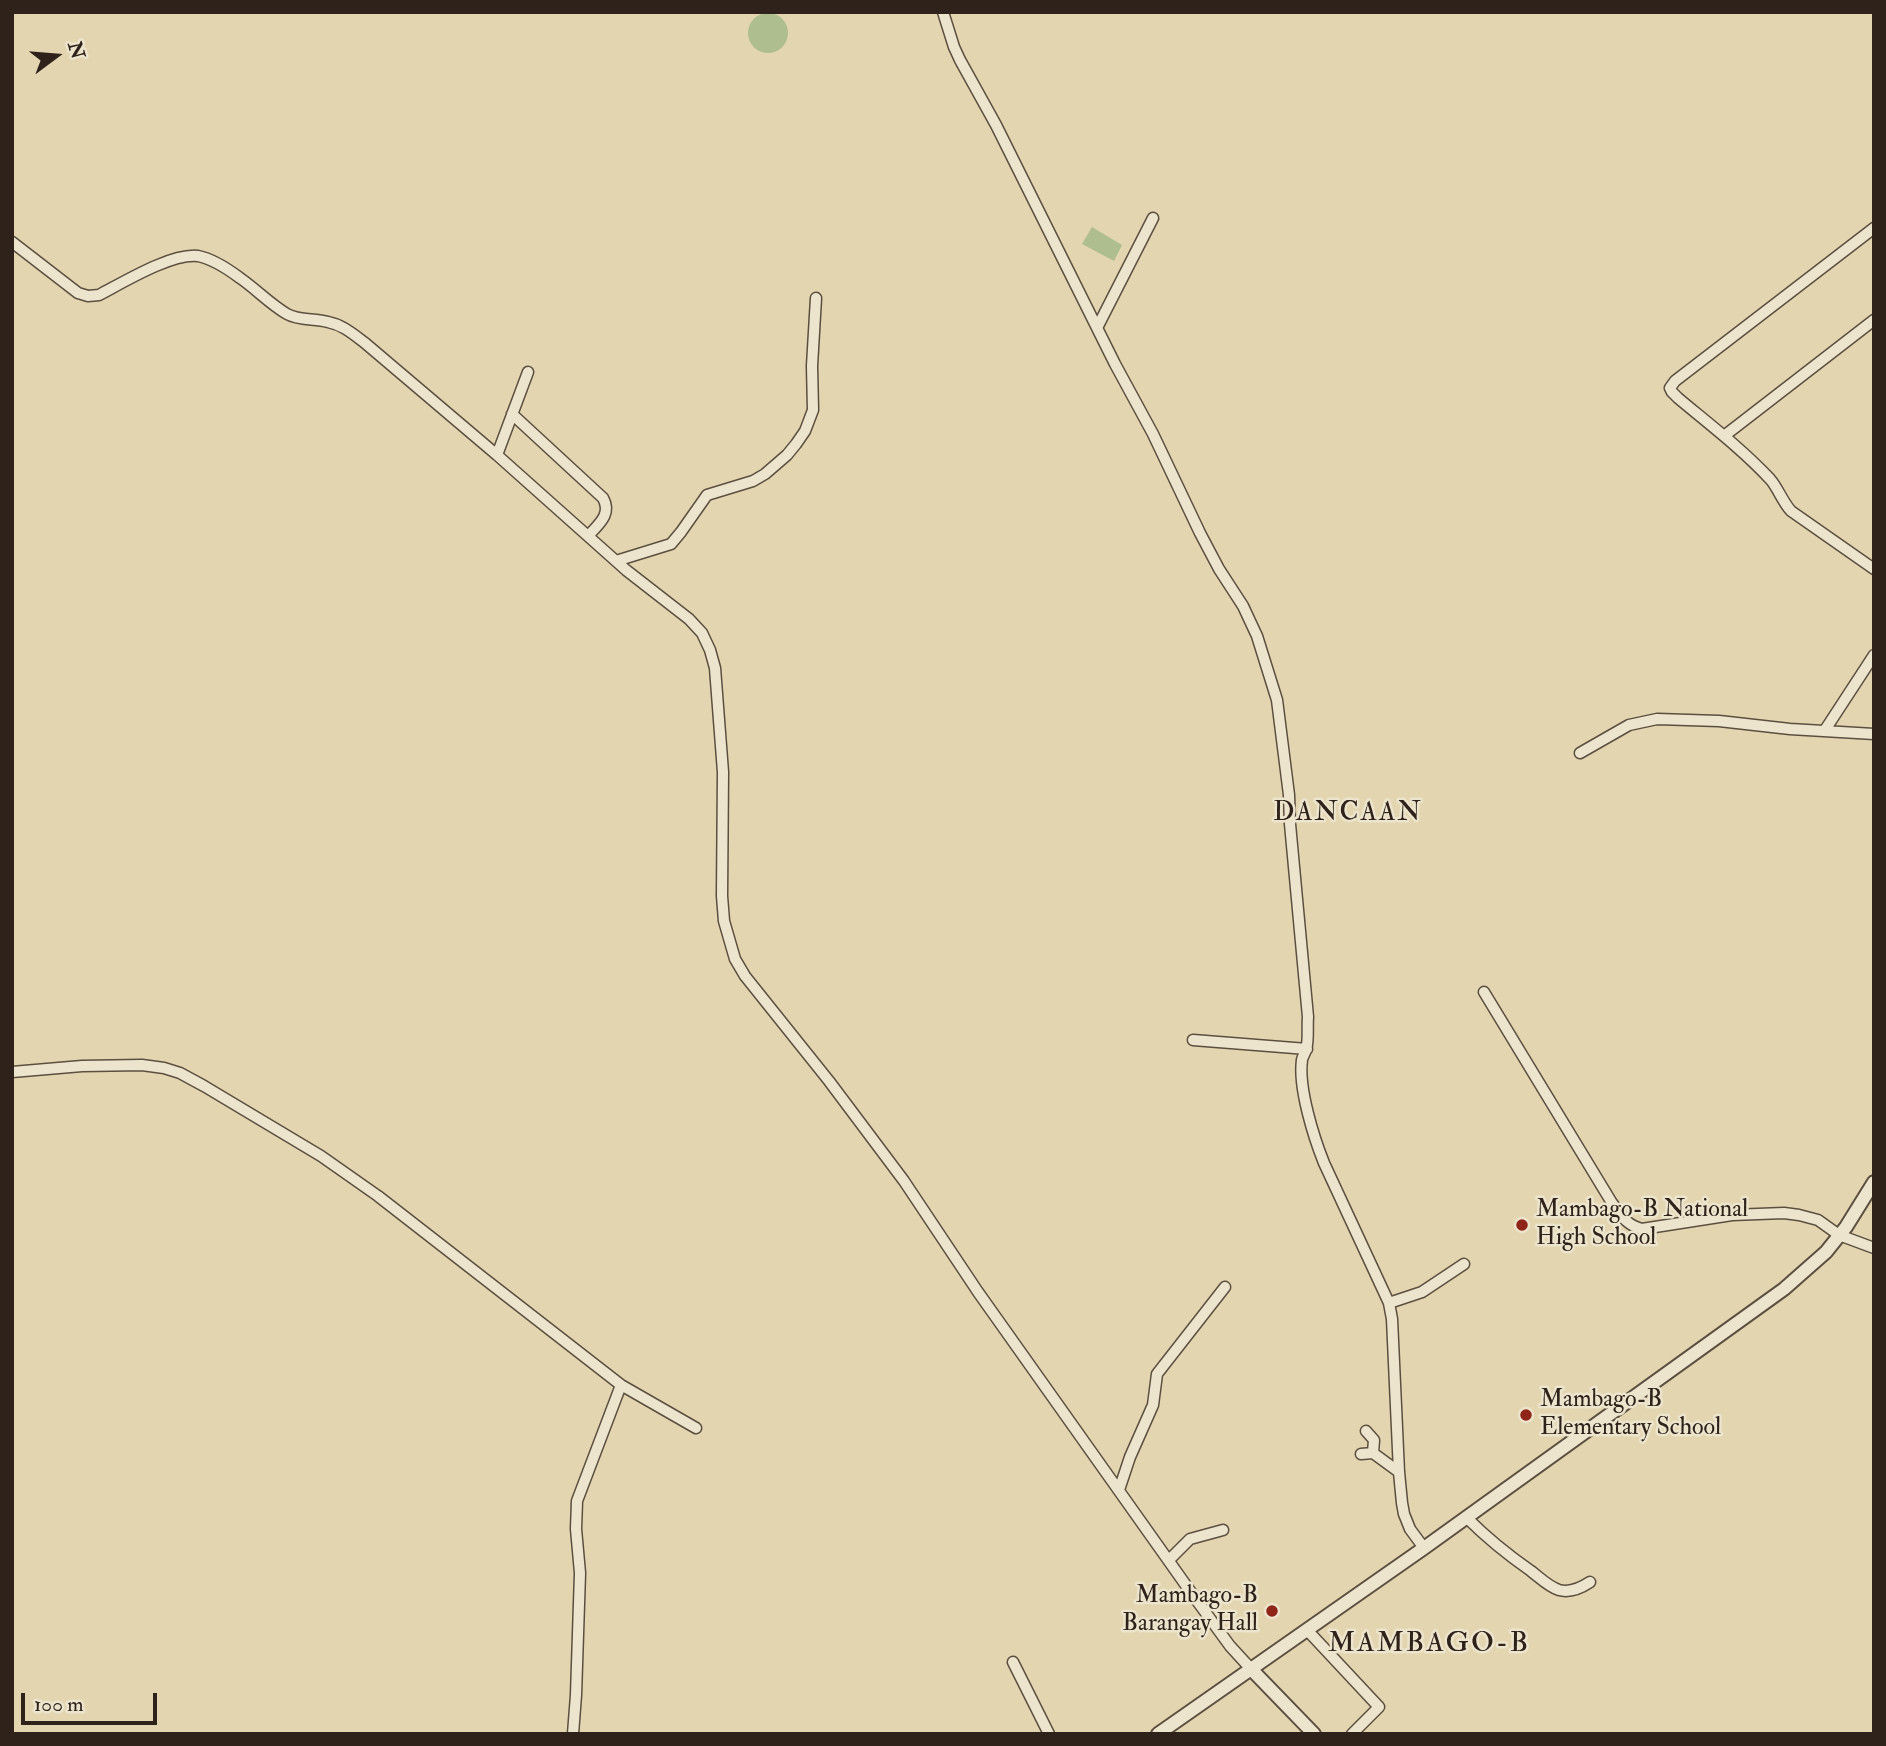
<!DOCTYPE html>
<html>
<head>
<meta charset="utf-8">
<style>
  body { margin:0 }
  #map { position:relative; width:1886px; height:1746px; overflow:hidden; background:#e2d5b0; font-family:"IM FELL Double Pica",serif }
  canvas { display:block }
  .frame { position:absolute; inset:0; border:14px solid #2f221a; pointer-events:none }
  .north { position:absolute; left:21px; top:21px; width:70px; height:70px; -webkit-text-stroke:5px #ece4cc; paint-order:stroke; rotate:74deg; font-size:19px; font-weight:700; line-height:28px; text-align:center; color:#2f221a }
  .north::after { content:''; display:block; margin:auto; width:24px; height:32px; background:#2f221a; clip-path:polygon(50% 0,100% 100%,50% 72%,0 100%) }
  .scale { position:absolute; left:21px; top:1693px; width:136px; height:32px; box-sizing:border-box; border:4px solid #2f221a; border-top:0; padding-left:9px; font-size:21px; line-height:24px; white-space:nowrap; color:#2f221a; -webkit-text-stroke:5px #ece4cc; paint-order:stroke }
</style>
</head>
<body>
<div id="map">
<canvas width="1886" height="1746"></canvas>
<div class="frame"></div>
<div class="north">N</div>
<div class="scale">100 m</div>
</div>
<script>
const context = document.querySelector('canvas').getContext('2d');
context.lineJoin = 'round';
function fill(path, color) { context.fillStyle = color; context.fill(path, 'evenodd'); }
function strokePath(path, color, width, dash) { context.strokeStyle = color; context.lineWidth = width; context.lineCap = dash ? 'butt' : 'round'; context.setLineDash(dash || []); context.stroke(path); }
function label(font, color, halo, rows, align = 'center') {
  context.font = font + ' "IM FELL Double Pica",serif'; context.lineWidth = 5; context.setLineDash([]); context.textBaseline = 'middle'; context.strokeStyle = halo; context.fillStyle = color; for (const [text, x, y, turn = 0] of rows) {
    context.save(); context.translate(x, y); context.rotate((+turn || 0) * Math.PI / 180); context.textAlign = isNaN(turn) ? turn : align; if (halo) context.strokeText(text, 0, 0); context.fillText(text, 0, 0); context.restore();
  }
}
fill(new Path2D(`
  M748 33a20 20 0 1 1 40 0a20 20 0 1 1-40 0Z
  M1092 227 1122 245 1114 261 1082 244Z`), '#afbe8e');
const minor = new Path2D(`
  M943 12 954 47 960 60 996 125 1115 364 1153 434 1200 533 1219 569 1243 606 1257 636 1277 700 1289 795 1290 824 1308 1017C1307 1027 1309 1040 1306 1050 1305 1053 1302 1058 1302 1060 1298 1088 1314 1138 1324 1163L1389 1303 1392 1319 1399 1472 1402 1503 1404 1514 1410 1529 1424 1548
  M1874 228 1675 381 1670 388 1672 392 1678 398C1709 424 1742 449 1770 479 1778 488 1782 501 1791 511L1874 569
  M12 242 78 293 88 296 99 295C124 282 171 253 198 256 213 259 228 269 240 278 256 289 270 304 287 314 299 321 315 318 328 322 343 325 353 334 365 343L497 455 626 570 689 619 702 633 710 650 715 668 723 772 722 896 724 921 735 959 745 976 829 1081 904 1181 978 1292 1195 1598 1230 1646 1252 1670
  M1098 326 1153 218
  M512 414 603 498C612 514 599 524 588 536
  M1724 436 1874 320
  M497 455 528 372
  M616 561 671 544 681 532 707 495 753 481 765 474 787 455 796 444 805 431 813 410 812 366 816 298
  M1825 730 1874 655
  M1580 753 1629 725 1657 719 1719 721 1790 729 1874 734
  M1484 992 1612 1203C1621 1215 1626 1225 1642 1229L1732 1215 1784 1213 1799 1215 1818 1220 1839 1235 1874 1248
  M1193 1040 1307 1049
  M12 1072 82 1066 142 1065 164 1068 180 1073 204 1086 321 1156 378 1196 621 1385 696 1428
  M1389 1303 1422 1292 1464 1264
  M1366 1431 1374 1440 1373 1453
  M1361 1454 1373 1453 1399 1472
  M1119 1490 1130 1457 1153 1405 1157 1374 1225 1287
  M1467 1518C1487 1538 1508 1555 1531 1571 1540 1578 1549 1587 1559 1590 1570 1593 1581 1588 1590 1582
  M1169 1560 1190 1539 1223 1530
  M1308 1631 1379 1707 1352 1734
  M1013 1662 1049 1734
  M573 1734 576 1695 580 1573 576 1529 577 1501 621 1385`);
const tertiary = new Path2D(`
  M1252 1670 1314 1734
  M1158 1734 1424 1548 1784 1289 1826 1252 1846 1227 1874 1182`);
strokePath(minor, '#5c4f40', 13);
strokePath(tertiary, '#5c4f40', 16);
strokePath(minor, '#ece4cc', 10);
strokePath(tertiary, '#ece4cc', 12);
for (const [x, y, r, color] of [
  [1522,1225,7,"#8f2418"],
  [1526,1415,7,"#8f2418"],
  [1272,1611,7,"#8f2418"]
]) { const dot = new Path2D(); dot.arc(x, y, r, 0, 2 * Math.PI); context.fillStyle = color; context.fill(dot); strokePath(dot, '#ece4cc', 2.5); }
label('24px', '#2f221a', '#ece4cc', [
  ["Mambago-B National",1536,1211],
  ["High School",1536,1239],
  ["Mambago-B",1540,1401],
  ["Elementary School",1540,1429],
  ["Mambago-B",1258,1597,"right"],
  ["Barangay Hall",1258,1625,"right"]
], 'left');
context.letterSpacing = '2px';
label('26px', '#2f221a', '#ece4cc', [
  ["DANCAAN",1348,814]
]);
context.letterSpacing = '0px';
context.letterSpacing = '2px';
label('28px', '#2f221a', '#ece4cc', [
  ["MAMBAGO-B",1429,1645]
]);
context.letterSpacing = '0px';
</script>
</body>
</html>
